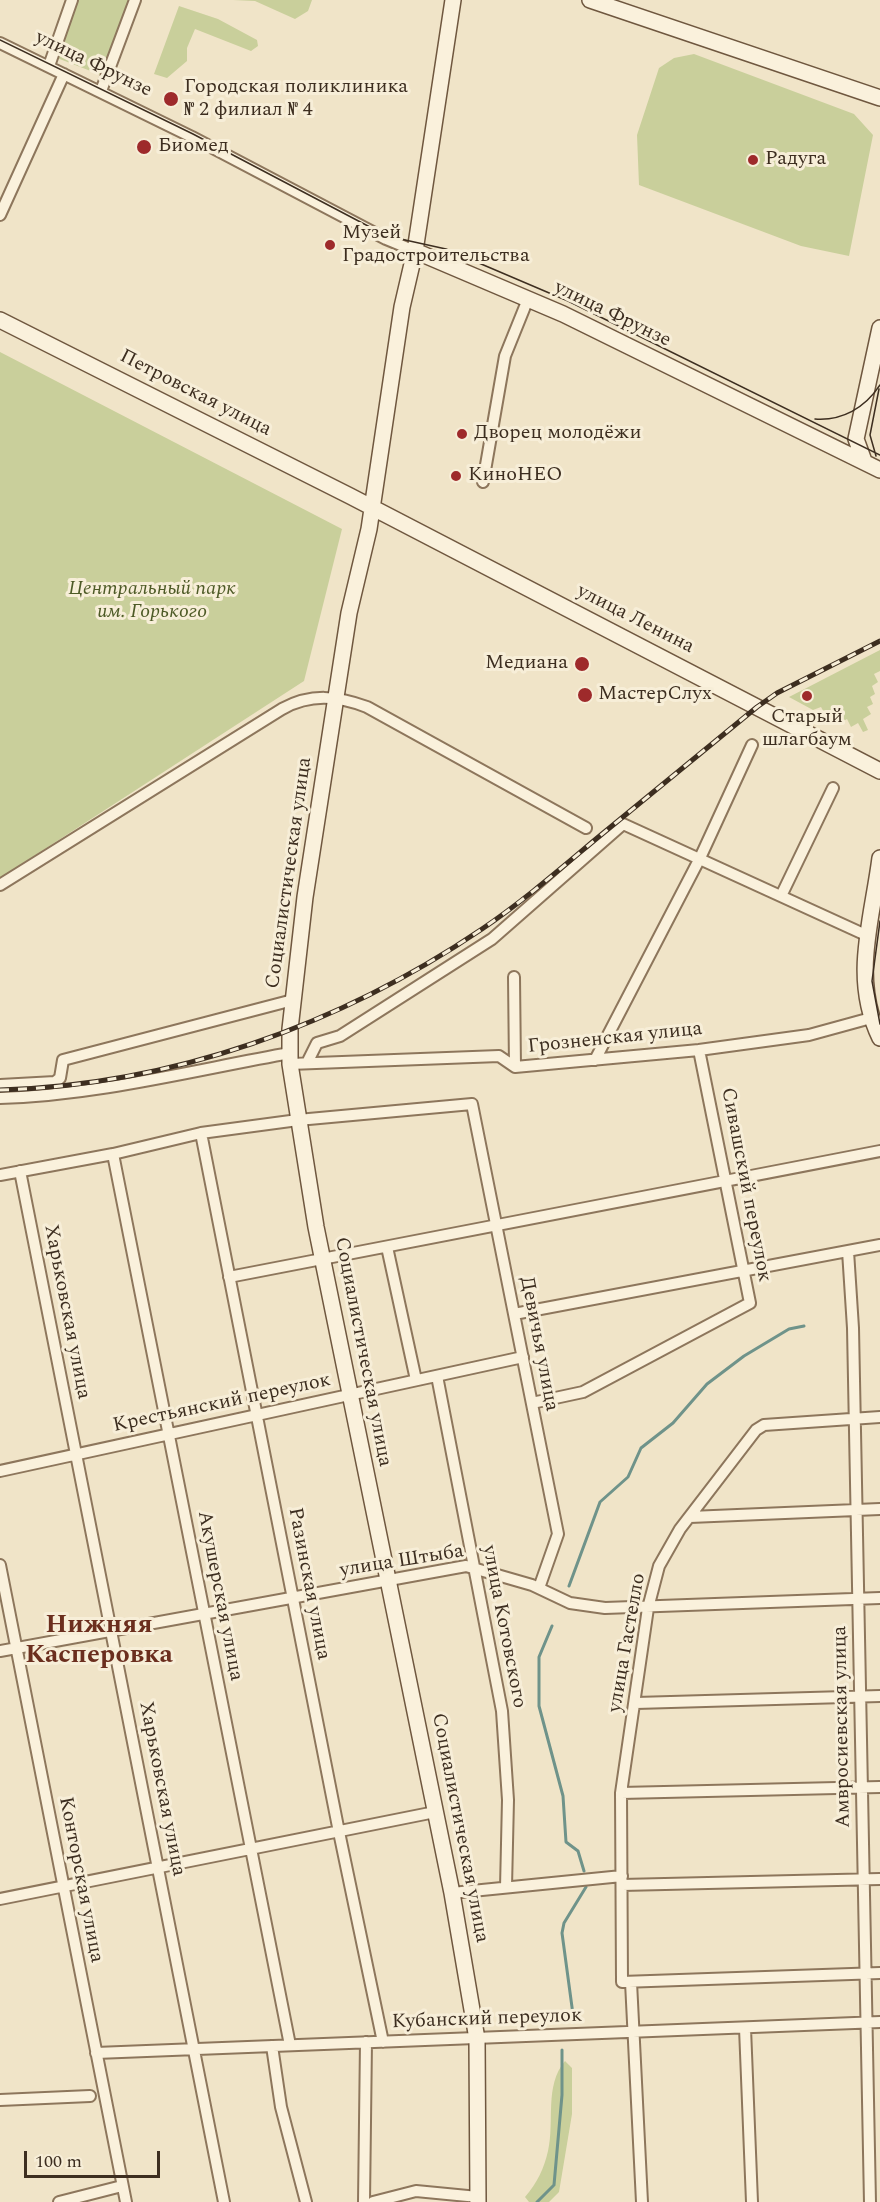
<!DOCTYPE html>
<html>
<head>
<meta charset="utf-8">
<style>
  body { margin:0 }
  #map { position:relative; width:880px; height:2202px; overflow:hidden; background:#f0e4c8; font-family:Spectral,serif }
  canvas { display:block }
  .scale { position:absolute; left:24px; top:2151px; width:136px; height:27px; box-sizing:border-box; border:3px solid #3d2e20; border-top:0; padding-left:8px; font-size:18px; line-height:21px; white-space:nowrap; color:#3d2e20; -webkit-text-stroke:4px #f7eed8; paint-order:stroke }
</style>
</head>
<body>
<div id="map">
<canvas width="880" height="2202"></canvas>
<div class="scale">100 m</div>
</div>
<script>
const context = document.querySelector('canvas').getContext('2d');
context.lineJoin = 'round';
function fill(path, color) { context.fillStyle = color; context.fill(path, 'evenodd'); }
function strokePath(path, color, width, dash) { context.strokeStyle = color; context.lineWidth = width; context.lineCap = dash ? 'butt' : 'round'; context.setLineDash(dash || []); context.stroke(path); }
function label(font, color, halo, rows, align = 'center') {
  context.font = font + ' Spectral,serif'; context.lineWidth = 6; context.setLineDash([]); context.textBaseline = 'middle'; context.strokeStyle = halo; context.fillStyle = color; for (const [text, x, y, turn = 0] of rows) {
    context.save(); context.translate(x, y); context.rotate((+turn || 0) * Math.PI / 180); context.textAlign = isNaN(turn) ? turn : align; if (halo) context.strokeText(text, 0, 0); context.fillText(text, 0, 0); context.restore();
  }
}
fill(new Path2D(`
  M72 0H135L106 77 52 56Z
  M233 0H312L308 11 295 19 255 1Z
  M179 6 218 19 257 40 258 46 251 51 195 29 187 48V61L167 78 154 74Z
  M694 54 854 114 873 135 849 256 801 246 639 185 637 135 659 68 674 58Z
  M0 352 342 529 304 681 0 878Z
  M880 650V671L874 674 878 682 872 686 875 694 870 697 873 704 867 707 871 714 863 719 868 730 863 732 858 723 851 727 847 719 840 723 834 712 826 716 821 707 813 710 789 697Z
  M565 2061 572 2068V2114L559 2192 549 2202H529L525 2197C537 2183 544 2169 548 2151 555 2121 544 2086 565 2061Z`), '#c9cf9b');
strokePath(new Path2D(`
  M569 1586 600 1502 628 1477 641 1448 673 1423 707 1384 744 1356 789 1329 804 1326
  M552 1626 539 1657V1706L563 1796 566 1842 578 1851 584 1871
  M574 2022 562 1933 564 1923 586 1887
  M537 2202 554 2185 562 2095V2050`), '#6f938a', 3);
const street = new Path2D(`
  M0 43 192 137 386 239 415 251
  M49 66 72 0
  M101 91 135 0
  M0 215 64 74
  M483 482 505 356 528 299
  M0 885 282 709C311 693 338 696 367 707L586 828
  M781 896 833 788
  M514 977 515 1067
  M595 1060 700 858 752 745
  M307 1063 317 1043 340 1036 492 939 623 824 868 936
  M290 1064 499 1056 515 1067 699 1050 809 1035 871 1018
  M0 1085 55 1082 60 1078 63 1060 293 1000
  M0 1098C98 1095 194 1070 290 1053
  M201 1133 339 1832 383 2042
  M113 1154 290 2045
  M20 1171 224 2202
  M0 1175 113 1154 201 1133 298 1120 472 1104 558 1534 539 1588
  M387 1247 416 1380
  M848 1251 853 1328 870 2202
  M229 1277 880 1151
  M514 1314 880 1245
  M437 1376 502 1711 508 1800 506 1887
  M532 1403 583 1392 750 1303 699 1050
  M880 1417 764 1425 756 1430 680 1529 659 1566 648 1608 621 1793 622 1982 880 1973
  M0 1471 523 1357
  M690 1517 880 1509
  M0 1565 126 2202
  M0 1651 466 1566 532 1585 570 1603 605 1608 880 1598
  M636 1703 880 1696
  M621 1793 880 1787
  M622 1885 880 1879
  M452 1893 622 1876
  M0 1899 435 1812
  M631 1982 642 2202
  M745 2028 752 2202
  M272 2046 281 2107 306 2202
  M96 2053 880 2022
  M0 2100 90 2096
  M59 2202 122 2186
  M364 2202 366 2042
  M373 2202 416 2191 478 2197`);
const secondary = new Path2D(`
  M453 0 415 251 402 307 369 529 349 613 305 897 290 1029V1064L316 1227 452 1893 477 2039 478 2202
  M590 0 880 98
  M415 251 563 314 880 470
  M0 320 350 496 880 771
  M864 461 856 439 880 328
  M880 858C872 921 851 978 880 1038`);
strokePath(street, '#8d765c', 14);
strokePath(secondary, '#6f573f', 18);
strokePath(street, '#faf1dc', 10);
strokePath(secondary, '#faf1dc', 15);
strokePath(new Path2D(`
  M0 40 193 134 387 236 446 249 568 301 880 455
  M815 419C842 421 865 408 880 385
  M876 456 870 435 879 389
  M880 921 872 981 880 1024`), '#3d2e20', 1.5);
const rail = new Path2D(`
  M0 1090C172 1085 340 1025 482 929 522 902 559 870 596 839 650 795 703 751 757 707L777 693 880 641`);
strokePath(rail, '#3d2e20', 5);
strokePath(rail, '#f7eed8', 3, [9]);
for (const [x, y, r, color] of [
  [171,99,8,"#9e2a2b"],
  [144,147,8,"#9e2a2b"],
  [753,160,6,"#9e2a2b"],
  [330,245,6,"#9e2a2b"],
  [462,434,6,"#9e2a2b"],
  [456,476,6,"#9e2a2b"],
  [582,664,8,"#9e2a2b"],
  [585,695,8,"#9e2a2b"],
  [807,696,6,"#9e2a2b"]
]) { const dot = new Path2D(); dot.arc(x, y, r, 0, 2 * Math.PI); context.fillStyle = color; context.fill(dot); strokePath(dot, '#f7eed8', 2); }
label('20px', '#3d2e20', '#f7eed8', [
  ["улица Фрунзе",93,65,26],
  ["улица Фрунзе",612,315,26],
  ["Петровская улица",195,394,27],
  ["улица Ленина",635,620,27],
  ["Социалистическая улица",290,873,-82],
  ["Грозненская улица",615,1039,-6],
  ["Сивашский переулок",745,1185,79],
  ["Харьковская улица",66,1312,79],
  ["Девичья улица",538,1344,79],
  ["Социалистическая улица",362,1352,79],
  ["Крестьянский переулок",222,1404,-12],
  ["улица Штыба",402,1562,-9],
  ["Разинская улица",308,1584,79],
  ["Акушерская улица",219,1596,79],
  ["улица Котовского",503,1627,79],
  ["улица Гастелло",628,1643,-80],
  ["Амвросиевская улица",843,1727,-91],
  ["Харьковская улица",161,1789,79],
  ["Социалистическая улица",459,1828,79],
  ["Конторская улица",80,1880,79],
  ["Кубанский переулок",487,2020,-2]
]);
label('20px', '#3d2e20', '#f7eed8', [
  ["Городская поликлиника",184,88],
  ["№ 2 филиал № 4",184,111],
  ["Биомед",158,147],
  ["Радуга",765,160],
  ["Музей",342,234],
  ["Градостроительства",342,257],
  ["Дворец молодёжи",474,434],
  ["КиноНЕО",468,476],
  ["Медиана",568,664,"right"],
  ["МастерСлух",598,695],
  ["Старый",807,718,"center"],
  ["шлагбаум",807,741,"center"]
], 'left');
label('italic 20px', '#4d5a26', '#f7eed8', [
  ["Центральный парк",152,590],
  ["им. Горького",152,613]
]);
label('bold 26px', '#6b2e1e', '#f7eed8', [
  ["Нижняя",99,1627],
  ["Касперовка",99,1657]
]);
</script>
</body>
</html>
